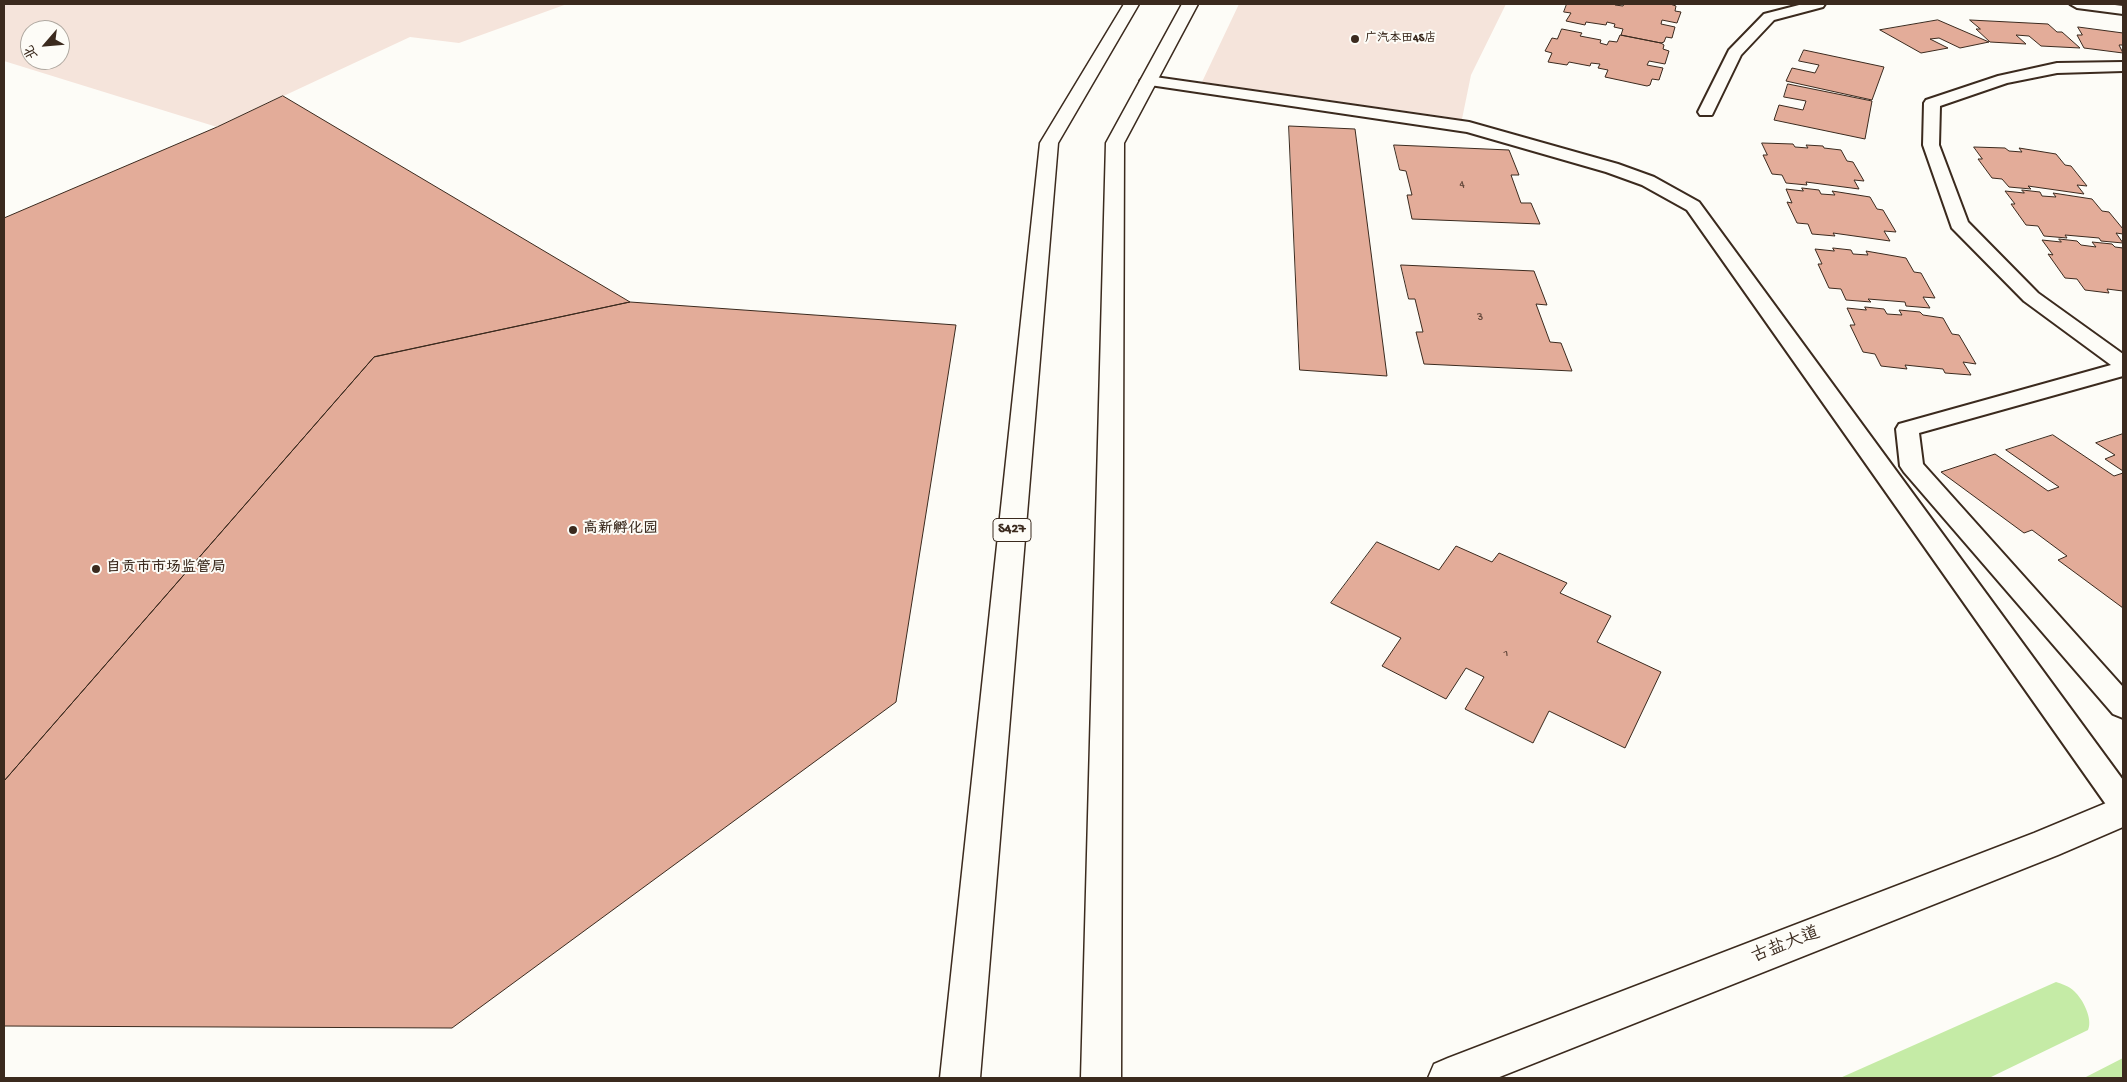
<!DOCTYPE html>
<html>
<head>
<meta charset="utf-8">
<style>
  body { margin:0 }
  #map { position:relative; width:2127px; height:1082px; overflow:hidden; background:#fdfcf7; font-family:"Gochi Hand","LXGW WenKai TC",sans-serif }
  canvas { display:block }
  .frame { position:absolute; inset:0; border:5px solid #3b2a1e; pointer-events:none }
  .north { position:absolute; left:20px; top:20px; width:50px; height:50px; box-sizing:border-box; background:#fdfcf7; border:1px solid #afa8a0; border-radius:50%; rotate:243deg; font-size:14px; font-weight:700; line-height:20px; text-align:center; color:#3b2a1e }
  .north::after { content:''; display:block; margin:auto; width:18px; height:22px; background:#3b2a1e; clip-path:polygon(50% 0,100% 100%,50% 72%,0 100%) }
</style>
</head>
<body>
<div id="map">
<canvas width="2127" height="1082"></canvas>
<div class="frame"></div>
<div class="north">北</div>
</div>
<script>
const context = document.querySelector('canvas').getContext('2d');
context.lineJoin = 'round';
function fill(path, color) { context.fillStyle = color; context.fill(path, 'evenodd'); }
function strokePath(path, color, width, dash) { context.strokeStyle = color; context.lineWidth = width; context.lineCap = dash ? 'butt' : 'round'; context.setLineDash(dash || []); context.stroke(path); }
function label(font, color, halo, rows, align = 'center') {
  context.font = font + ' "Gochi Hand","LXGW WenKai TC",sans-serif'; context.lineWidth = 4; context.setLineDash([]); context.textBaseline = 'middle'; context.strokeStyle = halo; context.fillStyle = color; for (const [text, x, y, turn = 0] of rows) {
    context.save(); context.translate(x, y); context.rotate((+turn || 0) * Math.PI / 180); context.textAlign = isNaN(turn) ? turn : align; if (halo) context.strokeText(text, 0, 0); context.fillText(text, 0, 0); context.restore();
  }
}
fill(new Path2D(`
  M4 4H567L459 43 410 37 217 127 4 61ZM30 30H60V60H30Z
  M1239 4H1506L1471 75 1462 119 1202 82Z`), '#f5e4db');
fill(new Path2D(`
  M2056 982C2062 984 2069 986 2074 991 2083 999 2093 1019 2088 1030L1989 1078H1840Z
  M2123 1058V1078H2084Z`), '#c5eba6');
const building = new Path2D(`
  M1567 4H1616L1615 5 1623 6 1624 4H1670L1676 6 1675 11 1681 12 1677 23 1662 20 1661 24 1675 27 1672 38 1666 37 1664 42 1661 43 1621 35 1623 29 1614 27 1615 24 1607 22 1606 25 1586 22 1585 25 1566 21 1571 13 1564 12Z
  M1938 20 1989 42 1960 48 1939 38 1930 39 1948 48 1921 53 1880 30Z
  M1970 20 2048 24 2057 32H2062L2080 48 2041 46 2029 36 2016 35 2026 44 1990 42 1976 29H1980Z
  M2078 27 2123 33V45H2119L2123 53 2084 48 2077 35H2082Z
  M1562 29 1582 33 1580 36 1601 40 1600 43 1607 45 1609 41 1617 42 1620 35 1661 43 1664 45 1663 49 1669 51 1665 64 1649 61 1647 65 1663 68 1659 80 1652 79 1650 85 1647 86 1605 77 1608 70 1598 68 1600 64 1591 63 1590 66 1569 62 1567 65 1548 62 1552 53 1545 51 1552 38 1557 39Z
  M1804 50 1884 67 1872 100 1786 81 1792 68 1815 73 1819 65 1799 61Z
  M1788 84 1872 101 1865 139 1774 120 1779 105 1803 110 1806 101 1784 97Z
  M283 96 630 302 374 357 4 781V218L217 127Z
  M1289 126 1355 129 1387 376 1300 370Z
  M1762 143 1793 144 1795 147 1808 148 1806 145 1823 146 1824 148 1841 150 1847 161 1853 162 1864 181 1854 180 1859 189 1806 182 1807 185 1786 183 1782 175 1772 174 1763 155H1767Z
  M1394 145 1509 150 1519 175H1511L1521 203H1531L1540 224 1412 219 1407 195H1412L1406 171 1400 170Z
  M1974 147 2005 148 2009 151 2022 152 2019 148 2056 154 2065 165 2071 166 2087 186 2077 185 2084 194 2028 186 2031 189 2009 187 2002 179 1992 178 1978 159H1982Z
  M1802 188 1819 190 1821 194 1835 195 1832 191 1870 197 1877 209 1883 210 1896 232 1884 231 1890 241 1833 233 1835 236 1812 234 1808 224 1797 223 1787 202 1792 203 1786 189 1803 191Z
  M2022 190 2040 192 2042 196 2056 197 2053 193 2092 199 2102 211 2109 212 2123 229V234L2116 233 2123 243 2101 241 2099 238 2065 235 2067 238 2044 236 2038 226 2026 225 2011 204H2015L2005 191 2024 193Z
  M2059 239 2077 241 2081 245 2096 247 2092 242 2112 244 2115 247 2123 248V291L2107 289 2109 293 2085 290 2077 279 2065 278 2048 254 2053 255 2042 240 2061 242Z
  M1833 248 1851 250 1853 254 1868 255 1866 251 1906 258 1914 272 1921 273 1935 298 1923 297 1930 308 1906 306 1905 302 1868 299 1871 302 1846 300 1841 289 1829 288 1818 264H1822L1815 249 1834 251Z
  M1401 265 1534 271 1547 305 1536 304 1550 342 1561 343 1572 371 1424 364 1416 332H1423L1415 299H1409Z
  M630 302 956 325 896 702 452 1028 4 1026V781L374 357Z
  M1865 307 1884 309 1887 314 1902 315 1899 310 1920 312 1923 315 1943 318 1952 334 1959 335 1976 364 1963 362 1971 375 1945 373 1943 369 1905 365 1907 369 1881 366 1875 354 1863 352 1850 325H1855L1847 308 1866 310Z
  M2123 434V471L2105 459 2115 455 2096 443Z
  M2053 435 2114 476 2123 473V608L2058 560 2067 556 2032 530 2024 533 1941 472 1995 454 2048 491 2059 487 2006 450Z
  M1377 542 1439 570 1456 546 1492 562 1499 553 1567 583 1560 593 1611 616 1597 642 1661 672 1625 748 1549 711 1533 743 1465 709 1484 677 1466 668 1446 699 1382 666 1401 638 1331 603Z`);
fill(building, '#e3ac99');
strokePath(building, '#3b2a1e', 1);
const lane = new Path2D(`
  M1803 4H1825L1823 7 1774 20 1741 55 1712 115H1700L1698 112 1729 50 1764 14Z
  M2070 4H2107L2123 6V14L2077 8Z
  M2057 63 2123 62V71L2057 73 2007 83 1940 106 1939 145 1968 222 2038 293 2123 354V376L1919 433 1923 464 2123 687V718L2113 714 1904 472 1900 466 1896 429 1899 424 2111 365 2024 301 1952 228 1923 145 1924 103 1926 100 1998 76Z
  M1148 76 1469 122 1618 164 1654 177 1699 202 2123 780V817L2112 813 1687 210 1642 185 1606 172 1467 132 1143 84 1140 81 1143 78Z`);
const secondary = new Path2D(`
  M2123 796V827L2058 855 1497 1078H1428L1434 1064 1448 1058 2034 833Z`);
const primary = new Path2D(`
  M1124 4H1139L1058 143 980 1078H940L1040 143Z
  M1182 4H1198L1124 143 1121 1078H1081L1106 143Z`);
strokePath(lane, '#3b2a1e', 4);
strokePath(secondary, '#3b2a1e', 3);
strokePath(primary, '#3b2a1e', 3);
fill(lane, '#fdfcf7');
fill(secondary, '#fdfcf7');
fill(primary, '#fdfcf7');
for (const [x, y, r, color] of [
  [1355,39,5,"#3b2a1e"],
  [573,530,5,"#3b2a1e"],
  [96,569,5,"#3b2a1e"]
]) { const dot = new Path2D(); dot.arc(x, y, r, 0, 2 * Math.PI); context.fillStyle = color; context.fill(dot); strokePath(dot, '#fdfcf7', 2); }
label('11px', '#654a3d', null, [
  ["4",1462,185]
]);
label('bold 12px', '#3b2a1e', '#fdfcf7', [
  ["广汽本田4S店",1365,39]
], 'left');
label('12px', '#654a3d', null, [
  ["3",1480,318],
  ["1",1506,654]
]);
for (const [x, y, w] of [
  [1012,530,38]
]) { const box = new Path2D(); box.roundRect(x - w / 2, y - 11.5, w, 23, 4); context.fillStyle = '#fdfcf7'; context.fill(box); strokePath(box, '#3b2a1e', 1); }
label('bold 14px', '#3b2a1e', null, [
  ["S427",1012,530]
]);
label('bold 15px', '#3b2a1e', '#fdfcf7', [
  ["高新孵化园",583,530],
  ["自贡市市场监管局",106,569]
], 'left');
label('18px', '#3b2a1e', '#fdfcf7', [
  ["古盐大道",1786,946,-21]
]);
</script>
</body>
</html>
